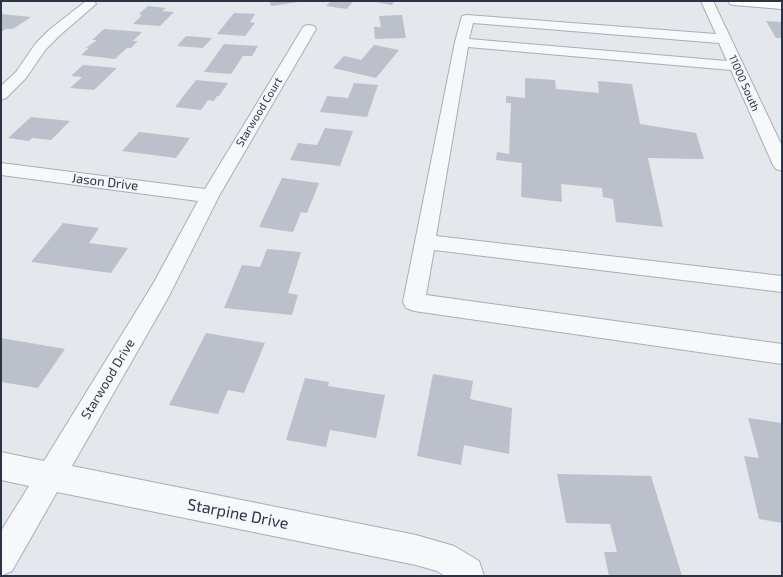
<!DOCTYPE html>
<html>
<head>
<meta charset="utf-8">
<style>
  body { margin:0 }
  #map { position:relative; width:783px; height:577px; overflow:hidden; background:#e4e7ec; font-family:"Exo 2",sans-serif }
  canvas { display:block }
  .frame { position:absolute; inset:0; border:2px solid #2b3445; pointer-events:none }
</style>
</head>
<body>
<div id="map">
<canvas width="783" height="577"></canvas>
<div class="frame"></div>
</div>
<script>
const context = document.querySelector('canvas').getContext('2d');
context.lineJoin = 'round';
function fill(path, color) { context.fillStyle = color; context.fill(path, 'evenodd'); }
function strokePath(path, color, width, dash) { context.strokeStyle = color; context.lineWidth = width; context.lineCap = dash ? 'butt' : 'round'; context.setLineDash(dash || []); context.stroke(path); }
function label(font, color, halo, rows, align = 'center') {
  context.font = font + ' "Exo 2",sans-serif'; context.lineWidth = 3; context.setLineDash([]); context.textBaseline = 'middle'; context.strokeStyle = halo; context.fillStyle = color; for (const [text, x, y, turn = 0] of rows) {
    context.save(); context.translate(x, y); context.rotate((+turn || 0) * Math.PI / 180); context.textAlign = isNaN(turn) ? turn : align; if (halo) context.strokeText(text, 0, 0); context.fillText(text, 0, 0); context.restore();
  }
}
fill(new Path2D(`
  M269 1H299V2L271 6Z
  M331 1H353L347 9 326 6Z
  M369 1H394L392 5Z
  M148 6 166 8 162 11 174 12 160 26 133 24 142 15 139 14Z
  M234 13 255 14 250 22 255 23 245 36 217 34Z
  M1 14 31 17 13 29H6L1 32Z
  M402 15 406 38 375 39 374 27H381L379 16Z
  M766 21 782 22V38H776Z
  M104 29 142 32 133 41H138L131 48H127L115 59 81 55 89 48H86L97 40H92Z
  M186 36 212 38 203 48 177 46Z
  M224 44 258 46 252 56H243L231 74 204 72Z
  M374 45 399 50 376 78 333 68 344 56 361 60Z
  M83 65 117 68 94 90 70 88 82 77 71 76Z
  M525 78 555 80 556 89 599 93 598 81 632 84 640 124 696 133 704 159 648 158 663 227 616 222 613 199 603 197 602 188 561 184 562 202 521 197 522 163 496 160 497 152 509 154 511 103H506V96L525 98Z
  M196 80 228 83 219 96H217L214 101 208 100 201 110 175 107Z
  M354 83 378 85 367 117 320 112 327 96 348 98Z
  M31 117 70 121 51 140 32 138 29 141 8 138Z
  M325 128 353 131 340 166 290 160 298 143 317 145Z
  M139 132 190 138 176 158 122 151Z
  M282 178 319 183 307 213 301 212 293 232 259 227Z
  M63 223 99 228 89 243 128 248 111 273 31 262Z
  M267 249 301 252 288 293 298 295 292 315 224 308 242 265 260 267Z
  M206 333 265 343 244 393 228 390 218 414 169 405Z
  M1 338 65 349 38 388 1 382Z
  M433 374 473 381 470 399 512 408 509 454 464 445 461 465 417 456Z
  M305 378 329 382 328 386 385 395 376 438 330 430 326 447 286 440Z
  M748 418 782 423V523L759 519 744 456 759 458Z
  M557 474 651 476 682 576H609L604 552H617L610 524 566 523Z`), '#bbc0ca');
const minor = new Path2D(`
  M86 1H94L96 4 59 36 46 49 26 78 6 98 1 100V86L16 72 36 43 49 30Z
  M701 1H713L782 146V171L776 169 773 165 731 70 468 47 436 236 782 276V292L434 250 426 295 782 344V364L414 311 406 308 403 302 455 42 462 16 467 15 716 34ZM473 23 719 43 727 61 469 39Z
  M309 25 314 26 316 29 219 196 169 296 72 466 416 535 454 546 479 561 484 576H445L437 571 416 565 57 492 12 571 1 576V531L29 486 1 480V452L44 461 153 284 198 201 1 175V163L205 189 302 29 304 26Z`);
const major = new Path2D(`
  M728 1H782V9L734 5 730 4Z`);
strokePath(minor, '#a9aeb7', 2);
strokePath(major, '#a3abb8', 2);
fill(minor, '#f7f8fa');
fill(major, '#fff');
label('11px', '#2b3445', '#f4f6f9', [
  ["11000 South",744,83,66],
  ["Starwood Court",259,112,-59]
]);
label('13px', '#2b3445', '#f4f6f9', [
  ["Jason Drive",105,182,7],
  ["Starwood Drive",108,379,-59]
]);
label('16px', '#2b3445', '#f4f6f9', [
  ["Starpine Drive",238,514,11]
]);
</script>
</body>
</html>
